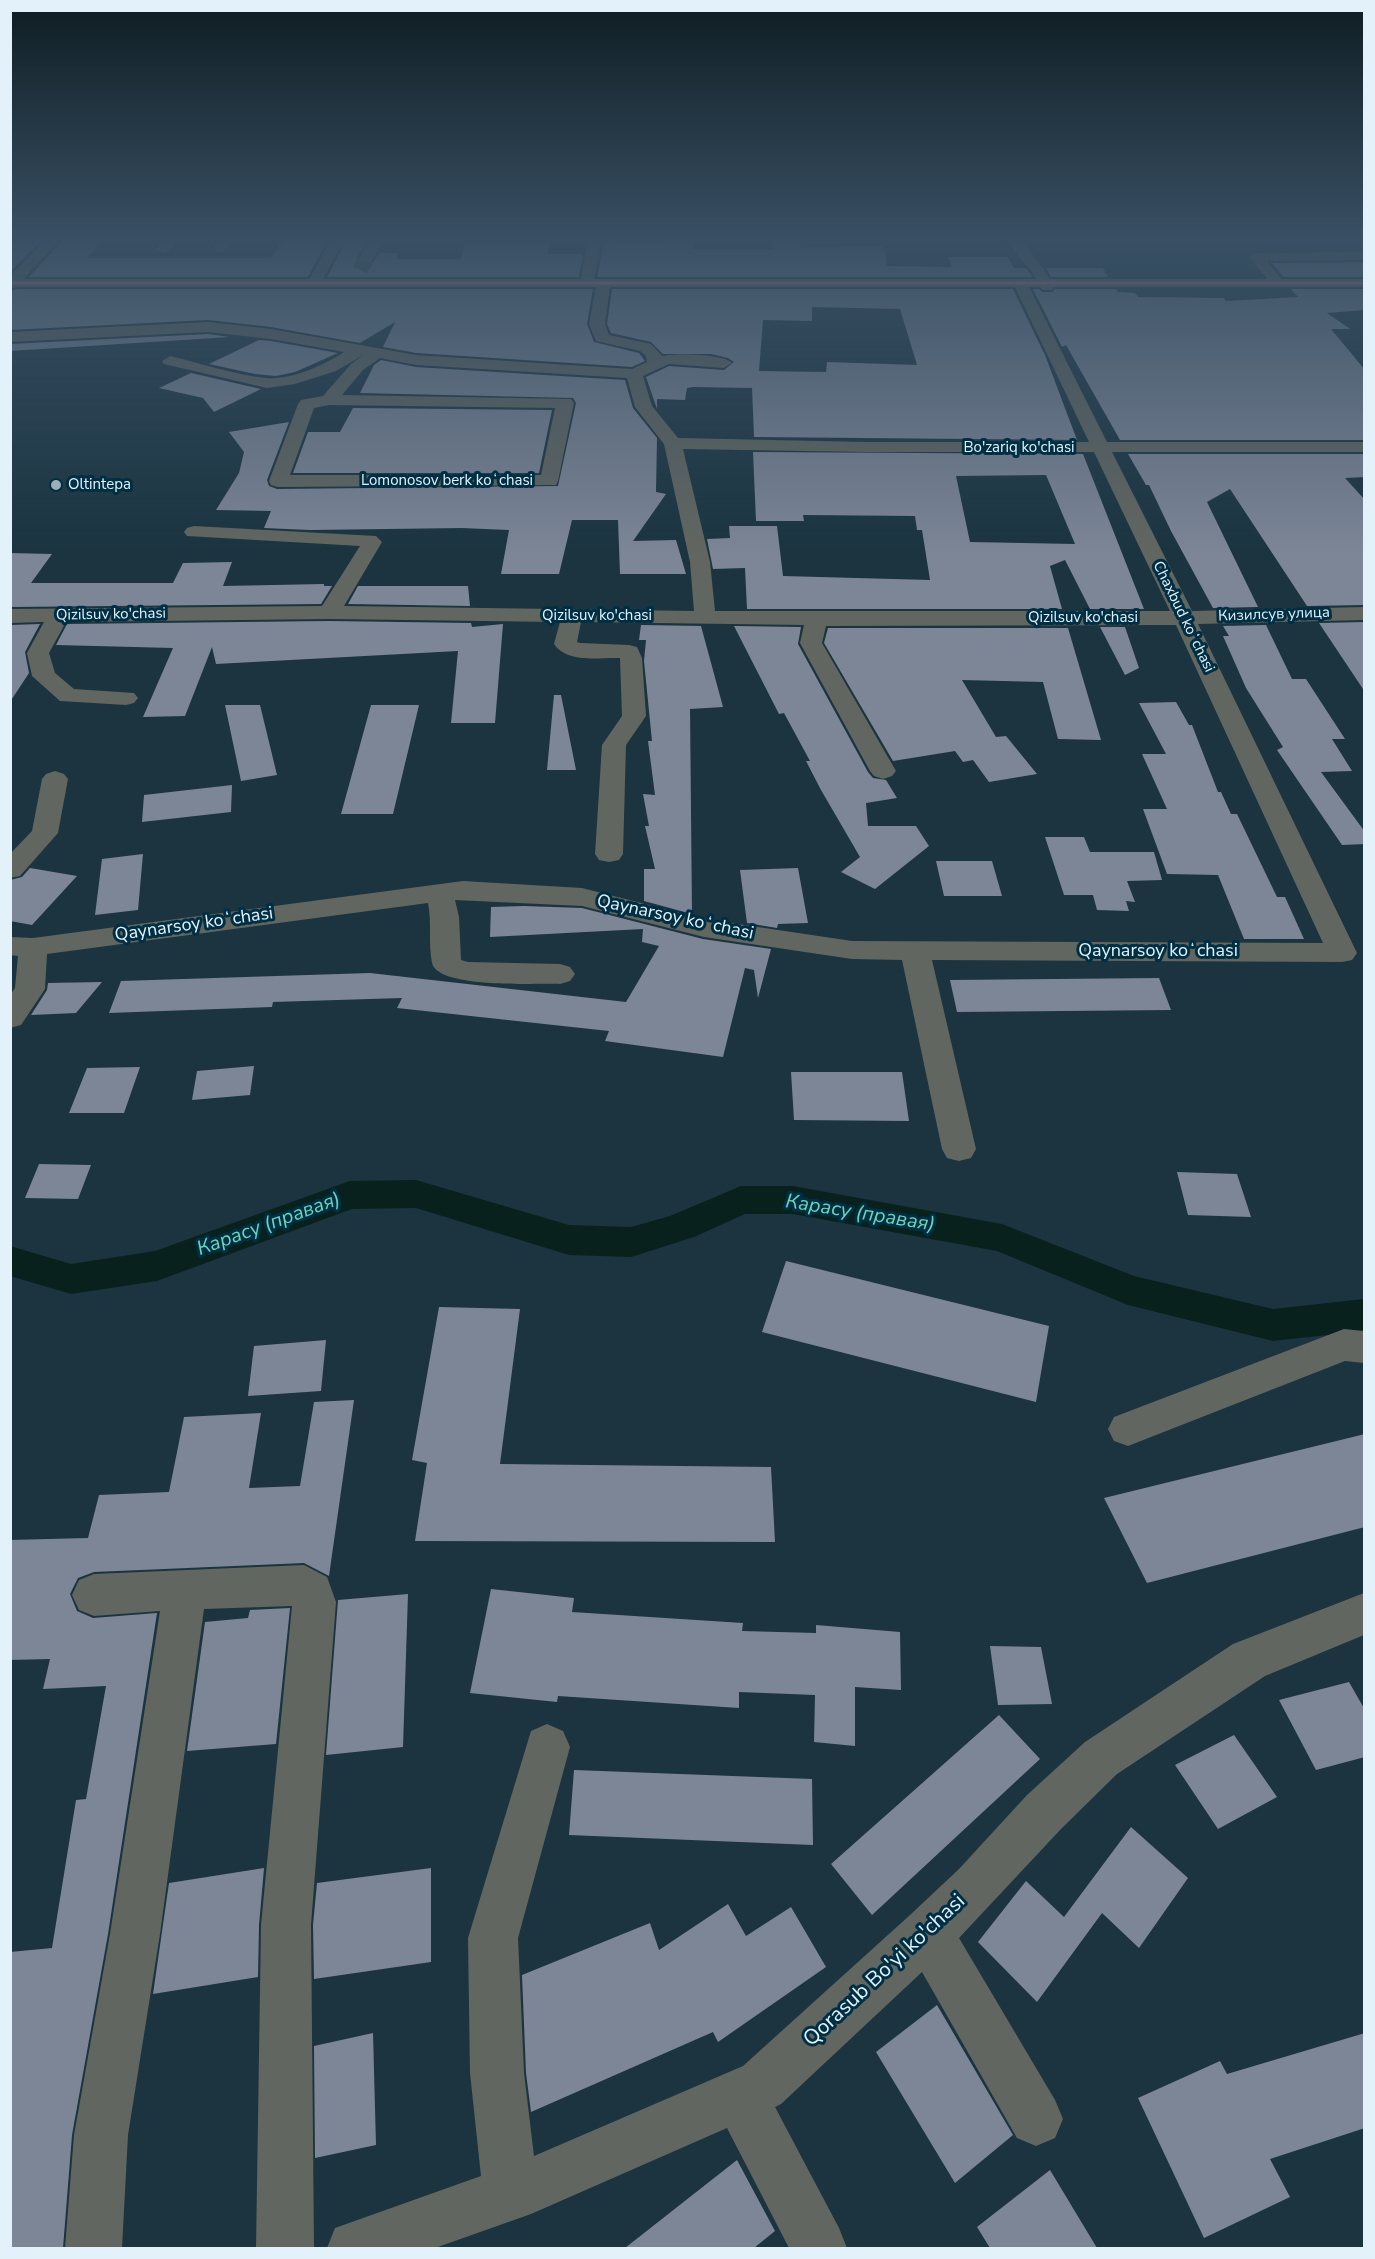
<!DOCTYPE html>
<html>
<head>
<meta charset="utf-8">
<style>
  body { margin:0 }
  #map { position:relative; width:1375px; height:2259px; overflow:hidden; background:#1b3440; font-family:"Nunito Sans",sans-serif }
  canvas { display:block }
  .frame { position:absolute; inset:0; border:12px solid #e2f1fa; pointer-events:none }
</style>
</head>
<body>
<div id="map">
<canvas width="1375" height="2259"></canvas>
<div class="frame"></div>
</div>
<script>
const context = document.querySelector('canvas').getContext('2d');
context.lineJoin = 'round';
function fill(path, color) { context.fillStyle = color; context.fill(path, 'evenodd'); }
function strokePath(path, color, width, dash) { context.strokeStyle = color; context.lineWidth = width; context.lineCap = dash ? 'butt' : 'round'; context.setLineDash(dash || []); context.stroke(path); }
function label(font, color, halo, rows, align = 'center') {
  context.font = font + ' "Nunito Sans",sans-serif'; context.lineWidth = 6; context.setLineDash([]); context.textBaseline = 'middle'; context.strokeStyle = halo; context.fillStyle = color; for (const [text, x, y, turn = 0] of rows) {
    context.save(); context.translate(x, y); context.rotate((+turn || 0) * Math.PI / 180); context.textAlign = isNaN(turn) ? turn : align; if (halo) context.strokeText(text, 0, 0); context.fillText(text, 0, 0); context.restore();
  }
}
fill(new Path2D(`
  M416 1180 569 1225 631 1227 670 1216 741 1186H793L1002 1224 1134 1276 1273 1309 1364 1299V1331L1273 1341 1128 1305 997 1251 793 1214H745L694 1237 631 1257 569 1255 416 1208 352 1209 157 1281 71 1294 10 1276V1246L71 1264 155 1251 350 1181Z`), '#09211d');
fill(new Path2D(`
  M68 239H103L87 258H271L284 239H328L308 277H29L63 240Z
  M347 239H368L357 258 361 264 373 263 379 253H399L396 259H461L465 244H549L548 254H583L579 277H327Z
  M670 239H694L693 249H772L771 239H800L801 248 884 246 887 266 952 267 948 257H1008L1014 268H1026L1032 277H597L604 241 669 242Z
  M10 240H42L10 272Z
  M1364 262 1365 277H1283L1272 263Z
  M1046 268H1103L1108 277H1051Z
  M17 289H593L587 324 594 342 639 353 645 361 632 367 416 353 383 347 395 322 360 343 271 327 208 320 10 330V291Z
  M612 289H1013L1045 355 1077 440 754 437 752 388 693 387 687 388 685 400 657 399V409L646 377 669 366 724 370 734 362 728 358 711 354H663L651 342 611 333 607 324ZM812 307 900 309 917 365 827 362 826 372 759 371 763 320 812 321Z
  M1033 289H1039L1042 292H1052L1055 289H1116L1118 292 1135 293 1138 297 1224 298 1226 301 1298 297 1291 289H1365V310L1327 313 1350 329H1331L1365 370V440H1120L1066 345 1062 347Z
  M208 334 230 337 10 351V344Z
  M259 340 271 341 338 353 295 372 276 376 255 374 209 364Z
  M381 360 416 367 625 380 633 408 657 438 656 492 666 494 633 541 676 540 686 574H620L618 520H572L559 574H501L509 530 462 528 310 530 264 528 271 511 216 510 239 473 244 452 229 432 289 422 267 480 269 486 277 489 558 486 576 403 573 398 360 393 374 365Z
  M191 373 261 389 214 412 203 398 159 388Z
  M353 408 552 410 539 473H293L308 432H340Z
  M753 452 1083 454 1144 609H1090L1065 560 1050 566 1062 609H747L745 568 713 569 707 539 730 538 729 526H777L783 576 930 580 922 530H917L915 516 803 515 804 521H756ZM1046 475 1075 544 970 542 956 476Z
  M1128 454H1365V477L1345 478 1365 500V605L1307 606 1230 489 1207 502 1258 607 1213 608 1171 531 1149 485H1146Z
  M10 553 52 554 31 583H173L183 563 232 562 223 586 324 584V586H332L321 604 10 607Z
  M358 586H468L470 606 348 604Z
  M329 621 471 623 472 627 503 624 495 723H451L458 651 216 664 212 647 185 716 143 717 173 648 56 645 67 624Z
  M1365 622V692L1319 623Z
  M40 624 25 652 29 673 10 702V625Z
  M641 625 701 626 723 707 690 709 692 914 644 901V869H655L645 826H649L643 794 655 795 648 741H652L644 661 646 640H639Z
  M1266 625 1292 679H1306L1345 739H1332L1352 771 1321 772 1365 832V844L1342 845 1277 750 1283 747 1246 688 1223 636H1229L1223 626Z
  M734 626 801 627 798 644 868 772 873 778 886 780 897 798 866 803 868 826H916L929 846 875 889 841 872 860 857 821 790 806 761H810L784 713 779 714Z
  M1100 627H1125L1139 668 1125 675Z
  M828 628H1068L1101 740 1058 739 1043 682 962 680 996 737 1006 736 1037 774 989 782 973 760 963 762 955 751 893 761 824 643Z
  M554 695H561L576 770H547Z
  M1176 702 1189 725H1192L1218 792H1221L1231 814H1237L1277 897H1285L1304 939H1244L1218 875 1167 874 1143 809H1167L1142 754H1166L1139 703Z
  M225 705H260L277 775 241 781Z
  M371 705H419L393 814H341Z
  M232 785 231 812 142 822 144 795Z
  M1045 837H1084L1090 852H1154L1162 880 1127 881 1135 902 1126 901 1129 911 1097 910 1093 895H1064Z
  M143 854 138 910 95 915 102 859Z
  M936 861H992L1002 896H944Z
  M30 868 77 876 32 925 10 921V880L22 877Z
  M798 868 808 923 778 924 777 928 747 923 740 870Z
  M524 906 582 908 703 939 771 949 758 998 754 970 745 968 723 1057 605 1041 609 1031 397 1008 402 998 273 1002 272 1007 109 1013 121 981 370 973 626 1002 659 946 642 942 643 929 490 937 491 907Z
  M1159 978 1171 1010 957 1012 950 980Z
  M102 982 76 1013 31 1015 47 990 48 983Z
  M254 1066 250 1095 192 1100 197 1071Z
  M140 1067 124 1113H69L87 1068Z
  M791 1072H902L909 1121 794 1120Z
  M39 1164 91 1165 78 1199 25 1198Z
  M1177 1172 1237 1174 1251 1217 1188 1215Z
  M786 1261 1049 1326 1036 1402 762 1332Z
  M439 1307 520 1309 500 1464 771 1467 775 1542 415 1541 427 1463 412 1460Z
  M326 1340 321 1391 248 1396 254 1346Z
  M354 1400 329 1576 304 1563 94 1572 78 1578 70 1594 77 1611 93 1618 157 1613 108 1934 72 2135 63 2248H10V1952L52 1948 76 1800 86 1799 106 1686 43 1689 50 1659 10 1660V1540L88 1538 99 1495 169 1492 184 1417 261 1413 249 1488 300 1486 314 1402Z
  M1365 1434V1527L1147 1583 1104 1498Z
  M491 1589 574 1598 572 1612 743 1623 742 1631 816 1633V1625L900 1632 901 1690 855 1687V1746L814 1742 815 1695 739 1692V1708L558 1696 557 1702 470 1693Z
  M408 1594 403 1747 326 1755 338 1600Z
  M290 1608 276 1744 187 1751 205 1622 248 1618 250 1610Z
  M990 1646 1041 1647 1052 1704 998 1705Z
  M1349 1682 1365 1710V1757L1316 1770 1279 1700Z
  M999 1715 1040 1759 872 1915 831 1864Z
  M1234 1735 1277 1797 1218 1829 1175 1765Z
  M574 1770 812 1779 813 1845 569 1835Z
  M1131 1827 1188 1878 1139 1948 1102 1913 1037 2002 978 1942 1026 1881 1064 1917Z
  M264 1868 259 1925 258 1977 153 1994 169 1883Z
  M431 1868V1962L314 1979 313 1925 317 1883Z
  M728 1904 746 1936 791 1907 826 1967 718 2042 713 2032 531 2112 526 2073 522 1975 650 1923 659 1950Z
  M937 2005 1013 2135 955 2183 876 2052Z
  M373 2033 376 2145 315 2158 314 2046Z
  M1365 2033V2128L1270 2159 1290 2197 1204 2238 1138 2098 1220 2061 1227 2074Z
  M737 2160 775 2231 754 2248H625Z
  M1050 2170 1097 2248H990L977 2227Z`), '#7d8697');
strokePath(new Path2D(`
  M360 270 366 259`), '#39505c', 16, [16, 8]);
fill(new Path2D(`
  M46 239H61L15 288 10 289V276Z
  M163 239H178L168 252 163 253 156 249Z
  M220 239H234L225 251 220 252 213 248Z
  M331 239H345L319 286H309L307 283Z
  M371 239H385L371 262H361L359 259Z
  M588 239H602L594 282 587 286 580 282Z
  M1005 239H1020L1043 268 1054 287 1052 290H1042L1032 272Z
  M1364 252V260L1267 261 1285 283 1278 287 1273 286 1249 257 1256 253Z
  M1020 279 1027 283 1107 442H1364V452H1112L1192 611 1364 607V620L1198 624 1357 953 1352 960 1342 962 932 960 976 1149 971 1158 959 1161 947 1158 942 1149 902 960 852 959 704 937 582 906 455 900 459 917 461 960 468 962 560 964 570 967 575 974 570 981 560 984C537 983 438 989 432 963 428 944 432 923 428 903L47 954 45 989 21 1025 10 1028V995L15 988 18 956 10 955V937L33 938 463 881 582 888 704 919 852 941 1323 943 1176 625 826 626 822 643 896 771 892 776 883 779 874 776 870 771 800 643 804 625 581 622 577 642 580 643 629 645 637 647 642 658 646 716 626 745 623 854 619 860 609 862 599 860 595 854 602 745 622 716 620 658C599 657 568 664 554 644L560 622 329 619 66 622 49 653 55 673 74 689 134 693 138 698 134 703 126 705 60 701 32 676 27 653 44 622 10 623V609L322 606 360 546 187 536 184 532 187 528 194 526 376 536 382 542 344 606 694 611 690 562 664 444 635 407 627 378 416 365 380 358 363 370 342 395 571 399 574 403 558 481 556 485 278 487 271 485 269 481 298 404 301 400 323 396 351 364 363 355 336 371 295 384 267 388 164 364 162 361 170 356C200 363 235 375 266 378 292 380 322 366 344 352L271 339 208 332 10 342V332L208 322 271 329 416 355 632 369 647 362 646 356 640 351 596 341 589 324 596 286 603 282 610 286 605 324 609 335 651 344 662 356C675 353 725 354 732 363L724 368 669 364 643 376 652 406 678 438 867 442H1089L1013 283ZM329 405 555 408 541 475H290L314 408ZM683 449 867 452H1094L1170 611H715L710 562Z
  M55 771 64 774 68 779 58 833 20 876 10 878V854L32 831 42 779 46 774Z
  M1344 1329 1364 1331V1363L1345 1361 1128 1446 1114 1441 1108 1429 1114 1417Z
  M304 1565 327 1577 336 1602 311 1925 314 2248H256L261 1925 292 1606 204 1609 160 1934 128 2135 122 2248H65L74 2135 110 1934 160 1611 94 1616 79 1610 72 1595 79 1580 94 1574Z
  M1364 1593V1635L1265 1676 1117 1774 1061 1829 959 1938 1055 2100 1063 2119 1055 2138 1036 2146 1017 2138 922 1972 781 2104 775 2107 839 2228 847 2248H789L727 2128 531 2214 435 2248H327L335 2228 481 2176 470 2073 468 1938 531 1731 547 1724 563 1731 570 1747 518 1938 524 2073 534 2156 743 2066 910 1915 959 1869 1027 1795 1085 1742 1233 1644Z`), '#626660');
fill(new Path2D(`
  M10 279H1364V287H10Z`), '#676f69');
strokePath(new Path2D(`
  M10 283H1364`), '#fe7a93', 3);
const sky = context.createLinearGradient(0, 0, 0, 556);
sky.addColorStop(0, '#0f1d23');
sky.addColorStop(0.43, '#395064');
sky.addColorStop(1, '#39506400');
context.fillStyle = sky;
context.fillRect(0, 0, 1375, 556);
for (const [x, y, r, color] of [
  [56,485,6,"#9cafb9"]
]) { const dot = new Path2D(); dot.arc(x, y, r, 0, 2 * Math.PI); context.fillStyle = color; context.fill(dot); strokePath(dot, '#002f44', 2); }
label('15px', '#e2f1fa', '#002f44', [
  ["Bo'zariq ko'chasi",1019,448],
  ["Lomonosov berk koʻchasi",447,481],
  ["Qizilsuv ko'chasi",111,615,-1],
  ["Кизилсув улица",1274,615,-2],
  ["Qizilsuv ko'chasi",597,616],
  ["Chaxbud koʻchasi",1183,617,64],
  ["Qizilsuv ko'chasi",1083,618]
]);
label('15px', '#e2f1fa', '#002f44', [
  ["Oltintepa",68,485]
], 'left');
label('18px', '#e2f1fa', '#002f44', [
  ["Qaynarsoy koʻchasi",675,918,12],
  ["Qaynarsoy koʻchasi",194,925,-8],
  ["Qaynarsoy koʻchasi",1158,952]
]);
label('italic 20px', '#68d8ba', '#002f44', [
  ["Карасу (правая)",860,1214,9],
  ["Карасу (правая)",269,1225,-20]
]);
label('21px', '#e2f1fa', '#002f44', [
  ["Qorasub Bo'yi ko'chasi",885,1971,-43]
]);
</script>
</body>
</html>
